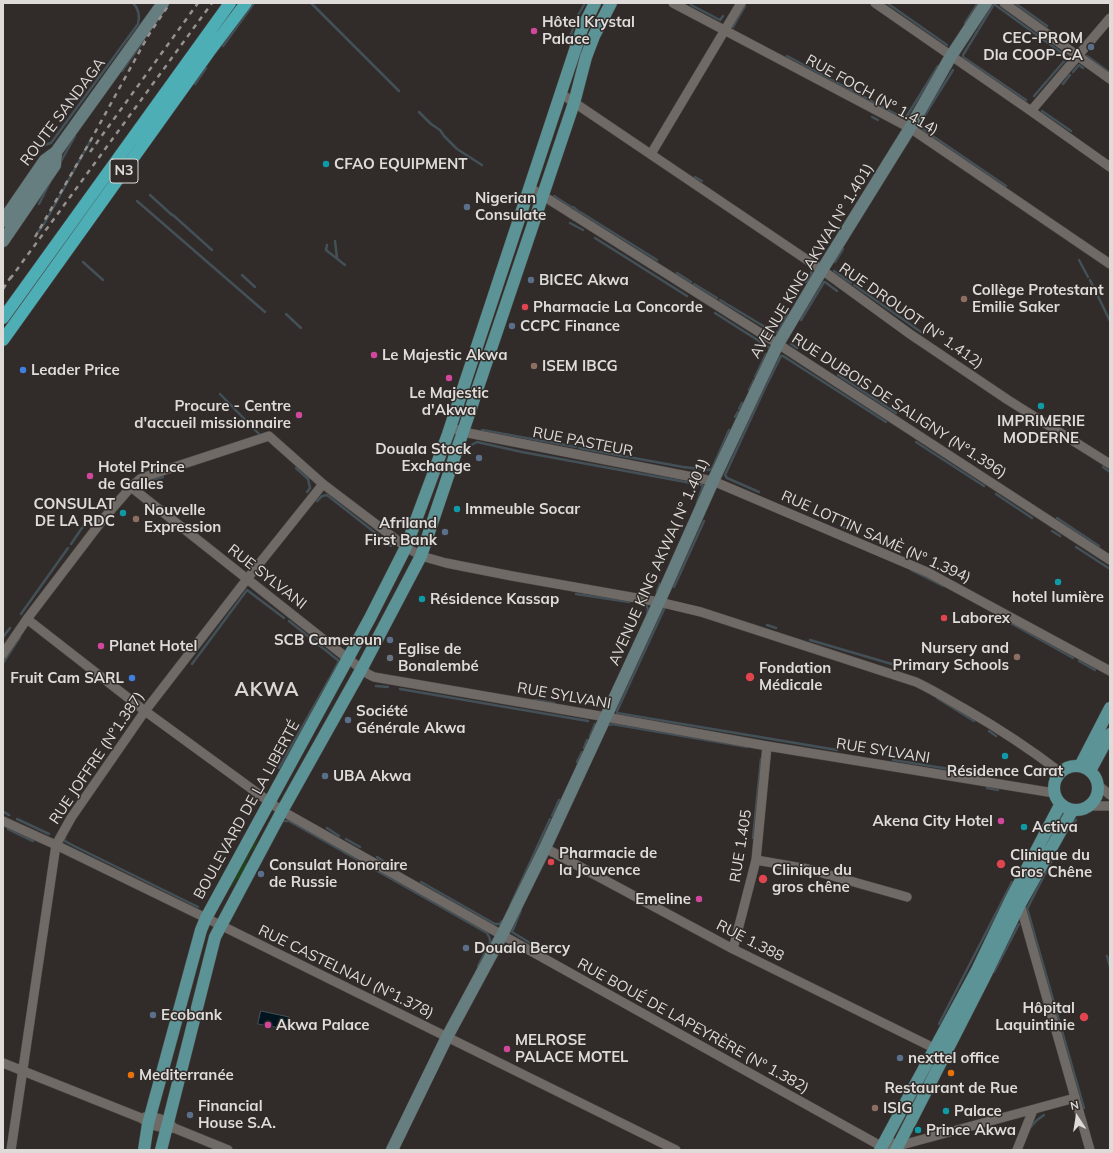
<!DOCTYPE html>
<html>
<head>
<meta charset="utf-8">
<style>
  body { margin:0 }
  #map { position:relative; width:1113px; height:1153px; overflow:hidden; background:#312c29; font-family:Mulish,sans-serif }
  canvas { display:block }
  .frame { position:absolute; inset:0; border:4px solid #dedbd9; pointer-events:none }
  .north { position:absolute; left:1057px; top:1097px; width:40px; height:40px; -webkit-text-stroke:3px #312c29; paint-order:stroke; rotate:348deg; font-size:11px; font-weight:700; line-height:16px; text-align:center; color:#dedbd9 }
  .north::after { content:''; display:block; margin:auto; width:14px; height:18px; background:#dedbd9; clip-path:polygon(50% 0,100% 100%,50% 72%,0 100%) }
</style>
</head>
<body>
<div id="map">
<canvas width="1113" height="1153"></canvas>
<div class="frame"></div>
<div class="north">N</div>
</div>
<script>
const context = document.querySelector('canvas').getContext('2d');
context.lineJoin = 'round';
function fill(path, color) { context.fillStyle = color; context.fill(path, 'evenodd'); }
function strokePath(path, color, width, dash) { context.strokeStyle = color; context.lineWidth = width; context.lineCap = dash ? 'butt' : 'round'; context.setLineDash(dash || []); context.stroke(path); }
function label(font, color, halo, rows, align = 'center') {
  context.font = font + ' Mulish,sans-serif'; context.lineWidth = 3; context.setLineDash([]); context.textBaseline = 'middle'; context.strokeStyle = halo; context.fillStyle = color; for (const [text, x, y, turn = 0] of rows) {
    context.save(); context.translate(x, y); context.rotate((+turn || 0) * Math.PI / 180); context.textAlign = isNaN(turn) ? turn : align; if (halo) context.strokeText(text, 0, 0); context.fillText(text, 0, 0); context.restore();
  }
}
fill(new Path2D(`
  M257 839 258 840 255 845 256 848 252 850 246 862 247 865 240 878 236 880 231 888 230 887 235 879 234 875 241 862 244 861 251 850 250 847 251 844H254Z`), '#1f451c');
const water = new Path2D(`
  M261 1011 289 1017 286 1029 258 1024Z`);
fill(water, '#001520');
strokePath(water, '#435058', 1);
strokePath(new Path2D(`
  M311 3 399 91
  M887 3 947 45
  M1015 3 1047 26
  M691 5 720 20 723 16
  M965 23 978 3
  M733 27 745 6
  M569 40 577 17 585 3
  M223 46 254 3
  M963 55 994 4 1066 56
  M787 56 905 119 938 66
  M1087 56 1110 73
  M963 57 1026 100
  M953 70 918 126 1006 186
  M122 71 144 40
  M1073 72 1079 65 1083 68
  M195 84 206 68
  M1063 84 1070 75
  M1034 96 1066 59
  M1042 111 1071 131
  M419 112 431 124 440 130 444 136 457 149 482 165
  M872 117 878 120
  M33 144 42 146 51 143 138 24C140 16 139 9 133 3
  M60 163 75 136
  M695 177 702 181
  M150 195 172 215
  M554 196 571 207
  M137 201 265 312
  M39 204 50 182
  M573 207 578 211
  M580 212 657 260
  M173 215 212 250
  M570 223 583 230
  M38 232 44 224 92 138
  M595 238 687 296
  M335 241 337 258
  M327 245 326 250 345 265
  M1079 260 1088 277
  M83 262 103 280
  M835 262 843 249
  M834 271 851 283
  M677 273 691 282
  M242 275 255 287
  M1090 280 1110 321
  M806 282 812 273 811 272
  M825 282 837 291
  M694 284 717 298
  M854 285 921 332
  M720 300 775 333 778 332 787 315
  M715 313 770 348 769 350
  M286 314 301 328
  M801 320 824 282
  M791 344 797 348
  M838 375 896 413
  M755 377 766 354
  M749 390 754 380
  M220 394 261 436
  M739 409 742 403
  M735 417 738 412
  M482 430 576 447
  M916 442 984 486
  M468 447 477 442 522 452 702 485 703 486 697 503
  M579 448 683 467 709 470 712 469 729 430
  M1103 467 1110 472
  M296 468 308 479 310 488 307 492
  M143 488 148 481 163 477
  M759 492 727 478 725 475 764 390 781 356H783L886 422
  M996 494 1032 518
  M317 501 322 496 327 495 378 535
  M1057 518 1099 546
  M840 526 846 528
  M1052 531 1060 536
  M382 538 391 546
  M71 544 84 525
  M1076 547 1110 569
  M911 570 943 586
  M674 587 704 521
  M657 591 660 584
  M576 594 629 602
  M646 605 648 609 647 615
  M665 607 617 711V713L837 750
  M21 614 68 548
  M998 616 1073 658
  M767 625 776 628
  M3 637 10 628
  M810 640 895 665
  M1079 661 1095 670
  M3 663 20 637
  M192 664 247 590 284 618
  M376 686 388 687
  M400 689 588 721
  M937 698 974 721
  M535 700 554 703
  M610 725 612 724 747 747
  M989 731 996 736
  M590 736 595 724
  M584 748 587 740
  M893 760 962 771
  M577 762 582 752
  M279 768 332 674 339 661 289 621
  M987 788 998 790
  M4 812 9 815
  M552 816 559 800
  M17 819 49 834
  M283 821H289L487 933 490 939V943L478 966
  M327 828 339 836
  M8 829 33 841
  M1068 829 1076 820
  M65 838 63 840 74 846 198 907
  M753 838 761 759
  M346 839 360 847
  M377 857 385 862
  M421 882 495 924H500L502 921
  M510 906 550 819
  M1027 908 1084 1108
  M1027 909 1056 852
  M521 910 512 932 545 952
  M506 945 515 949
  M1107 956 1110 967
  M994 972 1019 924
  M939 1024 1012 882
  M1029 1129 1037 1120 1044 1115`), '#435058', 2.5);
const street = new Path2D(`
  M673 3 910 128 1110 264
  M875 3 1031 111 1110 167
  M1004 3 1110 79
  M560 93 822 270 910 334 1008 400 1110 464
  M1031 111 1110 18
  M651 154 741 3
  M529 187 778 344 1110 560
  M450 427 463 432 713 481 927 572 1110 671
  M131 487 347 658 368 674 374 677 606 717 767 746 1054 793
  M27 619 145 711 282 811 502 935 888 1150
  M3 654 27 619 104 518 131 487 140 479 153 474 269 436 323 484 406 547 421 556 446 563 512 576 659 602 701 612 916 682C933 690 949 700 965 709 998 728 1030 749 1060 772
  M1098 785 1110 795
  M1089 806H1110
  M3 821 56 845 206 918 676 1150
  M545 848 733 949 940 1051
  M756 860 808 869 907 897
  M1018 903 1020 904 1090 1150
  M733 949 756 860 767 746
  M3 1063 141 1118C151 1126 162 1129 174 1128
  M145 1117 151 1116 167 1121 174 1128 228 1150
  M885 1139 898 1146 1075 1098
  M11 1150 56 845 71 818 145 711 247 579 323 484
  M1017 1150 1033 1110`);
const secondary = new Path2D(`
  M3 221 45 160 56 152 163 3
  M3 241 55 165 56 152
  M392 1150 447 1037 502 935 545 848 659 602 713 481 778 344 822 270 910 128 951 56 986 3`);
const primary = new Path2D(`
  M1054 788a22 22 0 1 1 44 0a22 22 0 1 1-44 0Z
  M1080 766 1110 708
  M1090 771 1110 734
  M144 1150 148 1124 201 930 206 918 370 618 406 547 448 434 582 29 595 3
  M161 1150 215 937 282 811 361 670 421 556 574 103 586 57 594 36 611 3
  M880 1150 977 970 1011 899 1060 805
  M896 1150 984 978 1020 904 1072 811`);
const highway = new Path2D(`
  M3 318 230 3
  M3 340 209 52 246 3`);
strokePath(street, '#4c4845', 10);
strokePath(secondary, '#4c4845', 13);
strokePath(primary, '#4c4845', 13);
strokePath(highway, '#4c4845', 13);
strokePath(street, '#706a67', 9);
strokePath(secondary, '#667e7f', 12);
strokePath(primary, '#5b9396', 12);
strokePath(highway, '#4daeb6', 12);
strokePath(new Path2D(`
  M90 152 198 3
  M35 237 92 138 148 36 170 3
  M10 279 212 3
  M3 289 12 275`), '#94918e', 2.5, [5, 5]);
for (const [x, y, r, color] of [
  [534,31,4,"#d1479c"],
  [1091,47,4,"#5c6f8a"],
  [326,164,4,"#0f9aa8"],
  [467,207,4,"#5c6f8a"],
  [531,280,4,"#5c6f8a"],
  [964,299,4,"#8d6e63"],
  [525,307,4,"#e0444e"],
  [512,326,4,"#5c6f8a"],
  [374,355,4,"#d1479c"],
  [534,366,4,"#8d6e63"],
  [23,370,4,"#3f7fe0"],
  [449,378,4,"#d1479c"],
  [1041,406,4,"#0f9aa8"],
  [299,415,4,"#d1479c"],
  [479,458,4,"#5c6f8a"],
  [90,476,4,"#d1479c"],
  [457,509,4,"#0f9aa8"],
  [123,513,4,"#0f9aa8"],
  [136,519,4,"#8d6e63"],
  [445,532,4,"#5c6f8a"],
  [1058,582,4,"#0f9aa8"],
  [422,599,4,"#0f9aa8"],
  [944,618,4,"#e0444e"],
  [390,640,4,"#5c6f8a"],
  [101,646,4,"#d1479c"],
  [1017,657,4,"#8d6e63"],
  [390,658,4,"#6b7280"],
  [750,677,5,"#e0444e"],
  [132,678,4,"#3f7fe0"],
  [348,720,4,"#5c6f8a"],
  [1005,756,4,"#0f9aa8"],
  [325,776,4,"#5c6f8a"],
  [1001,821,4,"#d1479c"],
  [1024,827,4,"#0f9aa8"],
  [551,862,4,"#e0444e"],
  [1001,864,5,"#e0444e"],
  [261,874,4,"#5c6f8a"],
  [763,879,5,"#e0444e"],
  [699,899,4,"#d1479c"],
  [466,948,4,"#5c6f8a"],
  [153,1015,4,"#5c6f8a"],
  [1084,1017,5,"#e0444e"],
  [268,1025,4,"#d1479c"],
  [507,1049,4,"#d1479c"],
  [900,1058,4,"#5c6f8a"],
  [951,1073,4,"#e8710a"],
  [131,1075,4,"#e8710a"],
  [875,1108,4,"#8d6e63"],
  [946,1111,4,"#0f9aa8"],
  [190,1115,4,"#5c6f8a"],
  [918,1130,4,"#0f9aa8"]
]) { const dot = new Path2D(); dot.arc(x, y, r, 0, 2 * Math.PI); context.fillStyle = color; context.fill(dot); strokePath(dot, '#312c29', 1.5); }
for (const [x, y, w] of [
  [124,171,28]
]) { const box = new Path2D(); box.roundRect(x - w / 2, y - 12, w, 24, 3); context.fillStyle = '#312c29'; context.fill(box); strokePath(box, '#dedbd9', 1); }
label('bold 14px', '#dedbd9', null, [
  ["N3",124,171]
]);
label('bold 15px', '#dedbd9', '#312c29', [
  ["Hôtel Krystal",542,22],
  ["Palace",542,39],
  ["CEC-PROM",1083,38,"right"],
  ["Dla COOP-CA",1083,55,"right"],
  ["CFAO EQUIPMENT",334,164],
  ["Nigerian",475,198],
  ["Consulate",475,215],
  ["BICEC Akwa",539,280],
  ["Collège Protestant",972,290],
  ["Emilie Saker",972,307],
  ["Pharmacie La Concorde",533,307],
  ["CCPC Finance",520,326],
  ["Le Majestic Akwa",382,355],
  ["ISEM IBCG",542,366],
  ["Leader Price",31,370],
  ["Le Majestic",449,393,"center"],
  ["d'Akwa",449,410,"center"],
  ["Procure - Centre",291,406,"right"],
  ["d'accueil missionnaire",291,423,"right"],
  ["IMPRIMERIE",1041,421,"center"],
  ["MODERNE",1041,438,"center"],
  ["Douala Stock",471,449,"right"],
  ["Exchange",471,466,"right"],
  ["Hotel Prince",98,467],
  ["de Galles",98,484],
  ["CONSULAT",115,504,"right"],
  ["DE LA RDC",115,521,"right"],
  ["Immeuble Socar",465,509],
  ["Nouvelle",144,510],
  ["Expression",144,527],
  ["Afriland",437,523,"right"],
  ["First Bank",437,540,"right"],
  ["hotel lumière",1058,597,"center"],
  ["Résidence Kassap",430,599],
  ["Laborex",952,618],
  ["SCB Cameroun",382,640,"right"],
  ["Planet Hotel",109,646],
  ["Nursery and",1009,648,"right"],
  ["Primary Schools",1009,665,"right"],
  ["Eglise de",398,649],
  ["Bonalembé",398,666],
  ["Fondation",759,668],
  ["Médicale",759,685],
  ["Fruit Cam SARL",124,678,"right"],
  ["Société",356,711],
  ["Générale Akwa",356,728],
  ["Résidence Carat",1005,771,"center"],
  ["UBA Akwa",333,776],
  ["Akena City Hotel",993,821,"right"],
  ["Activa",1032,827],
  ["Pharmacie de",559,853],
  ["la Jouvence",559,870],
  ["Clinique du",1010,855],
  ["Gros Chêne",1010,872],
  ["Consulat Honoraire",269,865],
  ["de Russie",269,882],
  ["Clinique du",772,870],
  ["gros chêne",772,887],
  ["Emeline",691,899,"right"],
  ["Douala Bercy",474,948],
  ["Hôpital",1075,1008,"right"],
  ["Laquintinie",1075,1025,"right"],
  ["Ecobank",161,1015],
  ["Akwa Palace",276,1025],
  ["MELROSE",515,1040],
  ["PALACE MOTEL",515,1057],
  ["nexttel office",908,1058],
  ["Mediterranée",139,1075],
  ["Restaurant de Rue",951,1088,"center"],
  ["Financial",198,1106],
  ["House S.A.",198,1123],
  ["ISIG",883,1108],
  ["Palace",954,1111],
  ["Prince Akwa",926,1130]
], 'left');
label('15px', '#dedbd9', '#312c29', [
  ["RUE FOCH (N° 1.414)",872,95,29],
  ["ROUTE SANDAGA",63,112,-53],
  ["AVENUE KING AKWA( N° 1.401)",812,261,-59],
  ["RUE DROUOT (N° 1.412)",911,316,35],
  ["RUE DUBOIS DE SALIGNY (N°1.396)",899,406,33],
  ["RUE PASTEUR",583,442,11],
  ["RUE LOTTIN SAMÈ (N° 1.394)",876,537,24],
  ["AVENUE KING AKWA( N° 1.401)",659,562,-66],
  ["RUE SYLVANI",267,577,38],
  ["RUE SYLVANI",564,696,10],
  ["RUE SYLVANI",883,751,9],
  ["RUE JOFFRE (N°1.387)",97,758,-56],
  ["BOULEVARD DE LA LIBERTÉ",247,810,-61],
  ["RUE 1.405",741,846,-81],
  ["RUE 1.388",750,941,27],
  ["RUE CASTELNAU (N°1.378)",346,972,26],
  ["RUE BOUÉ DE LAPEYRÈRE (N° 1.382)",693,1026,29]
]);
context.letterSpacing = '1px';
label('bold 19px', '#dcd6d2', '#312c29', [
  ["AKWA",267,690]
]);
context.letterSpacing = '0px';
</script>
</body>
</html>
